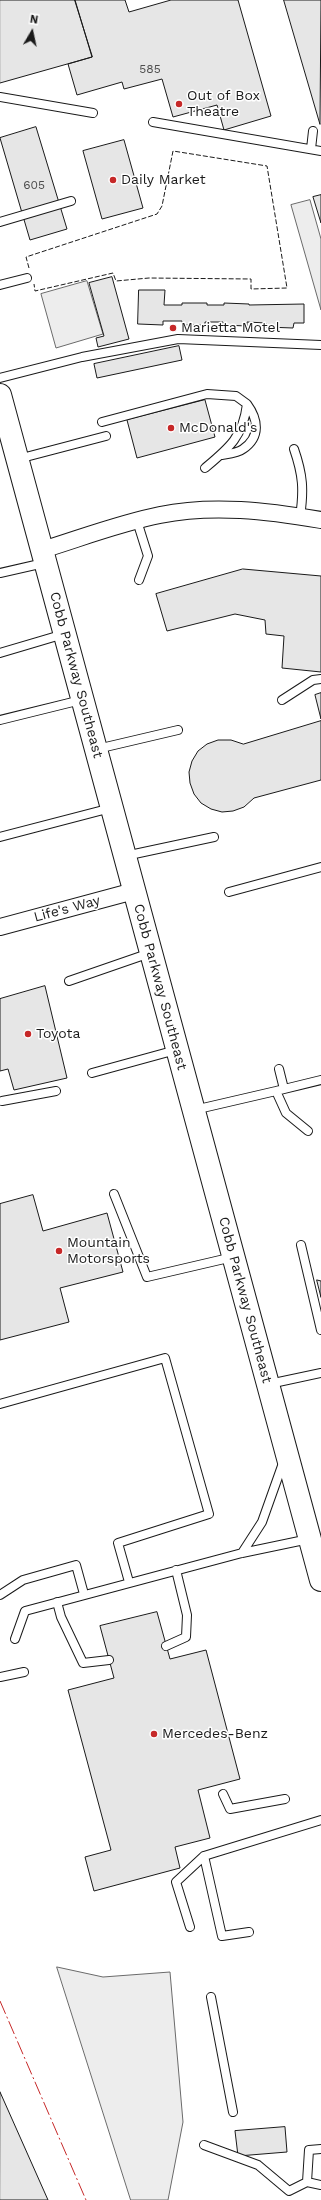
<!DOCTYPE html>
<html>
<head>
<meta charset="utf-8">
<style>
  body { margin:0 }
  #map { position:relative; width:321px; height:2200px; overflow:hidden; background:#fff; font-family:"Work Sans",sans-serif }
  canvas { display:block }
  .north { position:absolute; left:12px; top:12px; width:40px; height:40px; -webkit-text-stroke:3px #fff; paint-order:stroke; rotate:9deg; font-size:11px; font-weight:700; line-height:16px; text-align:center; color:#1a1a1a }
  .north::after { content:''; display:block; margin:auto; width:14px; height:18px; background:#1a1a1a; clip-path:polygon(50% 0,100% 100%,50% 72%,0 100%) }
</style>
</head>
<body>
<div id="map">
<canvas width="321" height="2200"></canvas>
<div class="north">N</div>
</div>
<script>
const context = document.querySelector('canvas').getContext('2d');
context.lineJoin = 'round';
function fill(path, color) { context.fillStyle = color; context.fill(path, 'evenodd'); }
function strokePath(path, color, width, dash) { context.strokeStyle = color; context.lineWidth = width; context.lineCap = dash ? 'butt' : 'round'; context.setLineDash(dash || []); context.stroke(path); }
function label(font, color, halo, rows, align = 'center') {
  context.font = font + ' "Work Sans",sans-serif'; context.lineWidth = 3; context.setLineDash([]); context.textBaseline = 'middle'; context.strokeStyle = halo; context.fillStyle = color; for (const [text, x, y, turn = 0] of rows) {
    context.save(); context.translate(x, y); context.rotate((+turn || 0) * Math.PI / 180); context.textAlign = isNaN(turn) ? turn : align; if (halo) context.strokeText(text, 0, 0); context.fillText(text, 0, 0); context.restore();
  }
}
const built = new Path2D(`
  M310 200 321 239V310L291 205Z
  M87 281 103 334 56 348 41 294Z
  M57 1967 103 1977 170 1972 183 2122 168 2200H131Z`);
fill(built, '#ededed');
strokePath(built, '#6a6a6a', 1);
const building = new Path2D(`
  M0 0H75L92 57 0 83Z
  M75 0H125L129 12 171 0H238L271 116 224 130 217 105 173 117 162 79 124 89 122 82 77 95 68 64 92 57Z
  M284 0H321L320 124Z
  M36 127 67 229 30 240 0 138Z
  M124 140 143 208 102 219 83 151Z
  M321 195V223L313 197Z
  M112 277 129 339 98 347 96 338 104 336 89 283Z
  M139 290H165L164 305H182V303H207V305H224V303L249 304V305L304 304V323H294L293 328 266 327V323L247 322V326L223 325V322H205V325H182V321H163V325L138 324Z
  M179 346 182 360 97 378 94 364Z
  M205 400 215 437 137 458 127 420Z
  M243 569 321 576V672L282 668 284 636 266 634 265 620 235 614 167 631 156 594Z
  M321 693V719L315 695Z
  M321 721V780L254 798 244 807 233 811 222 812 211 809 201 803 194 794 190 783 189 772 192 761 198 751 207 744 218 740H231L243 744Z
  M45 986 67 1078 14 1090 8 1069 0 1071V999Z
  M33 1195 43 1231 107 1213 123 1272 60 1288 69 1322 0 1340V1204Z
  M317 1280 321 1281V1297Z
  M157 1612 170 1659 206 1650 240 1779 198 1790 210 1838 175 1847 180 1868 94 1891 85 1857 111 1850 68 1690 114 1678 100 1626Z
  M0 2092 48 2200H0Z
  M285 2127 287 2152 238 2156 235 2131Z`);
fill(building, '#e6e6e6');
strokePath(building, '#1a1a1a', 1);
const service = new Path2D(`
  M0 97 93 113
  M153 122 321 151
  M311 149 313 131
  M0 222 71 201
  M0 285 27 278
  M0 378 82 357 178 339 321 345
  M102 422 207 394 236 396 247 404C243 437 229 448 205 468
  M294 449C303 475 304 490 300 517
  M222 455C228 454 238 453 243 449 261 437 258 419 247 404
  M18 459 106 436
  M137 521 148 556 139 580
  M0 573 44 563
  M0 653 64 634
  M282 700 313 680 321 679
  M0 720 81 700
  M97 749 178 730
  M0 837 111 808
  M125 856 214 837
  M229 892 321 867
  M69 981 150 953
  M279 1069 284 1089
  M92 1073 176 1050
  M276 1091 321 1080
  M2 1101 56 1091
  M194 1110 276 1091 286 1113 308 1131
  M114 1194 147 1277 233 1257
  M301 1245 321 1330
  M269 1384 321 1373
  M0 1404 165 1358 209 1514 118 1543 129 1582
  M242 1553 262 1522 283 1463
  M0 1595 23 1580 76 1565 84 1594
  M57 1602 61 1617 83 1663 109 1660
  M15 1639 25 1611 242 1553 309 1539
  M166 1646 186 1637 187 1615 176 1570
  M0 1677 24 1672
  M223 1794 230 1809 285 1799
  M204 1856 222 1936 249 1932
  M190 1927 176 1882 204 1856 321 1820
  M211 1997 233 2112
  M204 2145 258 2165 289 2191 307 2182 321 2185
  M307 2182 309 2150 321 2149`);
const minor = new Path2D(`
  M42 550C81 538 120 523 160 515 213 504 268 511 321 520
  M0 927 134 891`);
const primary = new Path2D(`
  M0 395 321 1580`);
strokePath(service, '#1a1a1a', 10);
strokePath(minor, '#1a1a1a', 18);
strokePath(primary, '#1a1a1a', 24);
strokePath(service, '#fff', 8);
strokePath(minor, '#fff', 16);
strokePath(primary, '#fff', 22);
strokePath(new Path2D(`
  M29 268 26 257 157 214 162 206 173 151 267 166 287 288 251 289V279L149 278 116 281 113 273 35 291 34 284`), '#1a1a1a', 1, [5, 2]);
strokePath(new Path2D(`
  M0 2001 86 2200`), '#c62828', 1, [14, 3, 2, 3]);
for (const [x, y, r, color] of [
  [179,104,4,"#c62828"],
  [113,180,4,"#c62828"],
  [173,328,4,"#c62828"],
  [171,428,4,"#c62828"],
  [28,1034,4,"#c62828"],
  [59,1251,4,"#c62828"],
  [154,1734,4,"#c62828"]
]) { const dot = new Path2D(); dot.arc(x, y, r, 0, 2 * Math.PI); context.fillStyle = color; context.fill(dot); strokePath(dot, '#fff', 1.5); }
label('12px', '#4d4d4d', null, [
  ["585",150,69],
  ["605",34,185]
]);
label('14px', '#1a1a1a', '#fff', [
  ["Out of Box",187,96],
  ["Theatre",187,112],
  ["Daily Market",121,180],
  ["Marietta Motel",181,328],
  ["McDonald's",179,428],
  ["Toyota",36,1034],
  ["Mountain",67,1243],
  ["Motorsports",67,1259],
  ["Mercedes-Benz",162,1734]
], 'left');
label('14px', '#1a1a1a', '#fff', [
  ["Cobb Parkway Southeast",76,675,75],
  ["Life's Way",67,909,-15],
  ["Cobb Parkway Southeast",160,987,75],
  ["Cobb Parkway Southeast",245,1300,75]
]);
</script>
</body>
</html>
